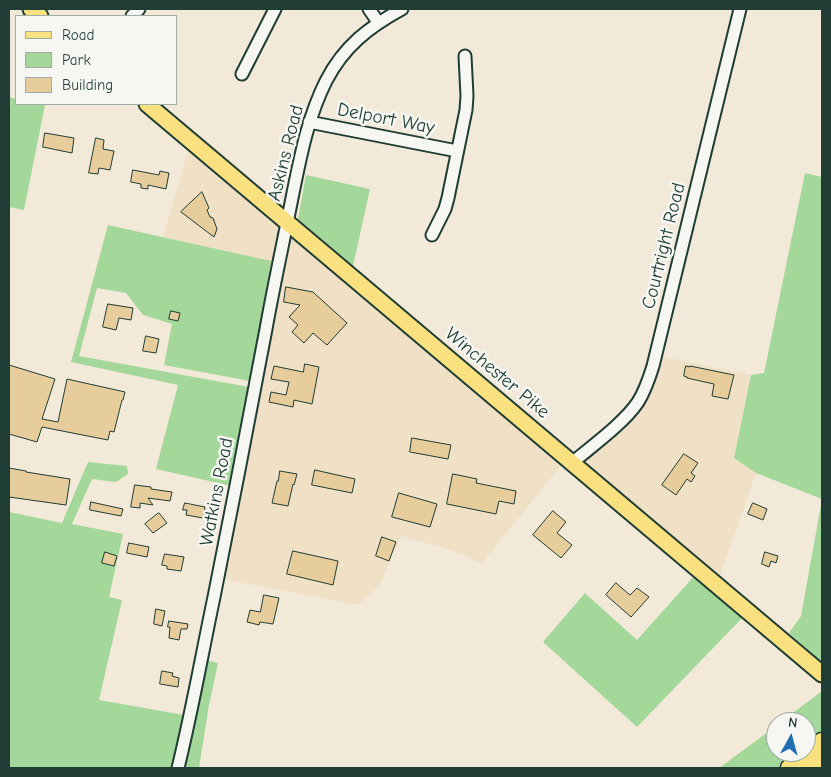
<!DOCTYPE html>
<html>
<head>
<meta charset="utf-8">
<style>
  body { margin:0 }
  #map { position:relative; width:831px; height:777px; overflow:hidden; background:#f2e9d8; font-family:"Comic Neue",sans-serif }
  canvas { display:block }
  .frame { position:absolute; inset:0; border:10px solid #1f3d34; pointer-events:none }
  .legend { position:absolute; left:15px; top:15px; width:162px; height:90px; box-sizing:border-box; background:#f6f6f2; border:1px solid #a0aca6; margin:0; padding:6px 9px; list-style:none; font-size:15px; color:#1f3d34 }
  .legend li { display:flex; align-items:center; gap:10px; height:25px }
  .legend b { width:25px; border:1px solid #a0aca6 }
  .north { position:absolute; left:766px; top:712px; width:50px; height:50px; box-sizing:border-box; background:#f6f6f2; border:1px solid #a0aca6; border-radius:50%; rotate:7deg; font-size:14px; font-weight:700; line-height:20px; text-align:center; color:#1f3d34 }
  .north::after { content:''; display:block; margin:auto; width:18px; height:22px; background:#1f6fb2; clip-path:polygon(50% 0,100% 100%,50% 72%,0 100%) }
</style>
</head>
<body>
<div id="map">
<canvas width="831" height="777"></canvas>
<div class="frame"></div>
<ul class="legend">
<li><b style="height:6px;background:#fae180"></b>Road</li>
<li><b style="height:14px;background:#a4d89b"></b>Park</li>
<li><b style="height:14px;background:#e7cc9c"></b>Building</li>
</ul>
<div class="north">N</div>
</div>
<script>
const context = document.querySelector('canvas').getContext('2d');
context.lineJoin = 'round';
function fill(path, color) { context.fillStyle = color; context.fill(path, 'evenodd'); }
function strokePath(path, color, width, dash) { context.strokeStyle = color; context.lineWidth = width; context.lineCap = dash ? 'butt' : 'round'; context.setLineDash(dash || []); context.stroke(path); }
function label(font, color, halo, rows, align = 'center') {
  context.font = font + ' "Comic Neue",sans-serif'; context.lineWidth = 5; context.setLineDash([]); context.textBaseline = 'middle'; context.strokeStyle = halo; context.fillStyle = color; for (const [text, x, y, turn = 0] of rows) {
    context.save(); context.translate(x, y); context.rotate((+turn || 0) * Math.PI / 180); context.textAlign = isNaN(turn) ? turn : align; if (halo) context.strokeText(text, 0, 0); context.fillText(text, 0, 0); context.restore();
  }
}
fill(new Path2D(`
  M201 136 571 453 482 563 444 548 401 536 379 586 358 605 213 577 250 381 270 261 163 237 188 152Z
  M660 356 751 375 734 458 756 473 719 579 588 467 587 456 636 413 652 387Z`), '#efe0c6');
fill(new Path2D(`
  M9 97 16 99V104H39L45 105 24 210 9 207Z
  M805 173 822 177V663L789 633 801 616 822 499 756 473 734 458 751 375 764 373Z
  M306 175 370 189 353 266 298 219Z
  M108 225 271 261 250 381 164 365 172 324 143 315 126 293 97 288 79 356 249 387 231 486 156 469 178 385 71 362Z
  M88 462 127 466 128 474 116 482 92 479 72 524 123 534 109 597 122 600 99 700 184 715 173 768H9V512L62 523Z
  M696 574 744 616 637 727 543 642 585 593 637 640Z
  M205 660 218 663 209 705 199 768H183L195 717Z
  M822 691V732L806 747V722H781Z
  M776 726V752H800L781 768H719Z`), '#a4d89b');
const building = new Path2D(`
  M45 133 74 138 72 153 43 147Z
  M96 138 104 140 103 149 114 151 110 170 99 168 98 174 89 173Z
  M133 170 159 175 160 171 169 173 166 189 148 185V189L141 188V184L131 182Z
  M202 192 209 208 207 210 210 217 213 218 217 229 214 237 181 212Z
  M286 287 313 292 347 323 327 345 313 333 304 343 292 332 298 325 289 317 300 305 284 302Z
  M108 304 133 308 131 320 119 318 116 330 103 327Z
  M171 311 180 313 178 321 169 319Z
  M146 336 159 339 156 353 143 351Z
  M305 364 319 367 312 404 294 400 293 407 269 402 271 392 286 395 289 382 271 379 274 366 303 372Z
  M9 365 55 379 42 419 58 422 67 379 125 392 123 400H122L114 432 110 431 108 440 42 427 37 442 9 434Z
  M686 366 690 367V366L734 375 728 399 712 396 714 384 687 378V377L684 376Z
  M412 438 451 445 448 459 410 452Z
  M684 454 698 463 691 473 695 476 691 482 687 479 676 495 662 485Z
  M9 468 26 471V472L70 479 66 505 9 497Z
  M315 470 355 479 352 493 312 485Z
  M280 471 297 474 294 485 293 484 288 506 272 503 277 481H278Z
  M453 474 477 479 476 483 516 491 514 504 499 501 496 514 447 504Z
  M135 485 151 487V489L172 492 170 501 148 498 153 505 140 503V508L131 507Z
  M399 493 437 504 430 527 392 517Z
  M91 502 123 509 121 516 90 510Z
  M185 503 205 507 203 518 186 515 187 510H183Z
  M753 503 767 509 763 520 748 514Z
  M553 511 566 522 557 533 572 545 561 558 533 535Z
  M159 513 167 523 153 533 145 524Z
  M382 537 396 542 389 561 376 556Z
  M129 543 149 547 147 557 127 553Z
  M293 551 338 561 333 585 287 574Z
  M105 552 117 556 114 566 102 563Z
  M765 552 778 556 776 563 771 561 769 567 762 564Z
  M165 554 184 557 181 571 167 569V566L162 565Z
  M616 583 630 595 637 588 649 597 631 617 606 595Z
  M264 595 279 598 273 624 260 622 259 625 247 622 250 610 260 612Z
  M156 609 165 611 162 626 154 624Z
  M169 621 188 624 187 629H181L179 640 169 638 170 627H168Z
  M162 671 173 673 172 676 179 678 178 687 160 684Z`);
fill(building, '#e7cc9c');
strokePath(building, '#1f3d34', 1);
const minor = new Path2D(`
  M369 9 378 22
  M132 16 139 9
  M242 74 275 9
  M309 122 457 151
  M432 235 445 209 448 198 466 110 467 96 465 56
  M572 463C592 446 624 423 638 402 645 391 649 379 653 366L740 9
  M178 768C192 711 202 654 214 597 232 508 249 418 266 329 274 284 284 239 293 193 301 154 308 117 326 81 344 46 369 27 402 9`);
const major = new Path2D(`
  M31 9 40 16
  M147 104 822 674`);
const highway = new Path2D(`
  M790 768 822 742
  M812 768 822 758`);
strokePath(minor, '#1f3d34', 15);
strokePath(major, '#1f3d34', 19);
strokePath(highway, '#1f3d34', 21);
strokePath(minor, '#f6f6f2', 11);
strokePath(major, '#fae180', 15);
strokePath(highway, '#fae180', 18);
label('19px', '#1f3d34', '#f6f6f2', [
  ["Delport Way",386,119,11],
  ["Askins Road",286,153,-76],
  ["Courtright Road",664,246,-76],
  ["Winchester Pike",497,373,40],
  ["Watkins Road",217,492,-79]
]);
</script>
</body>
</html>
